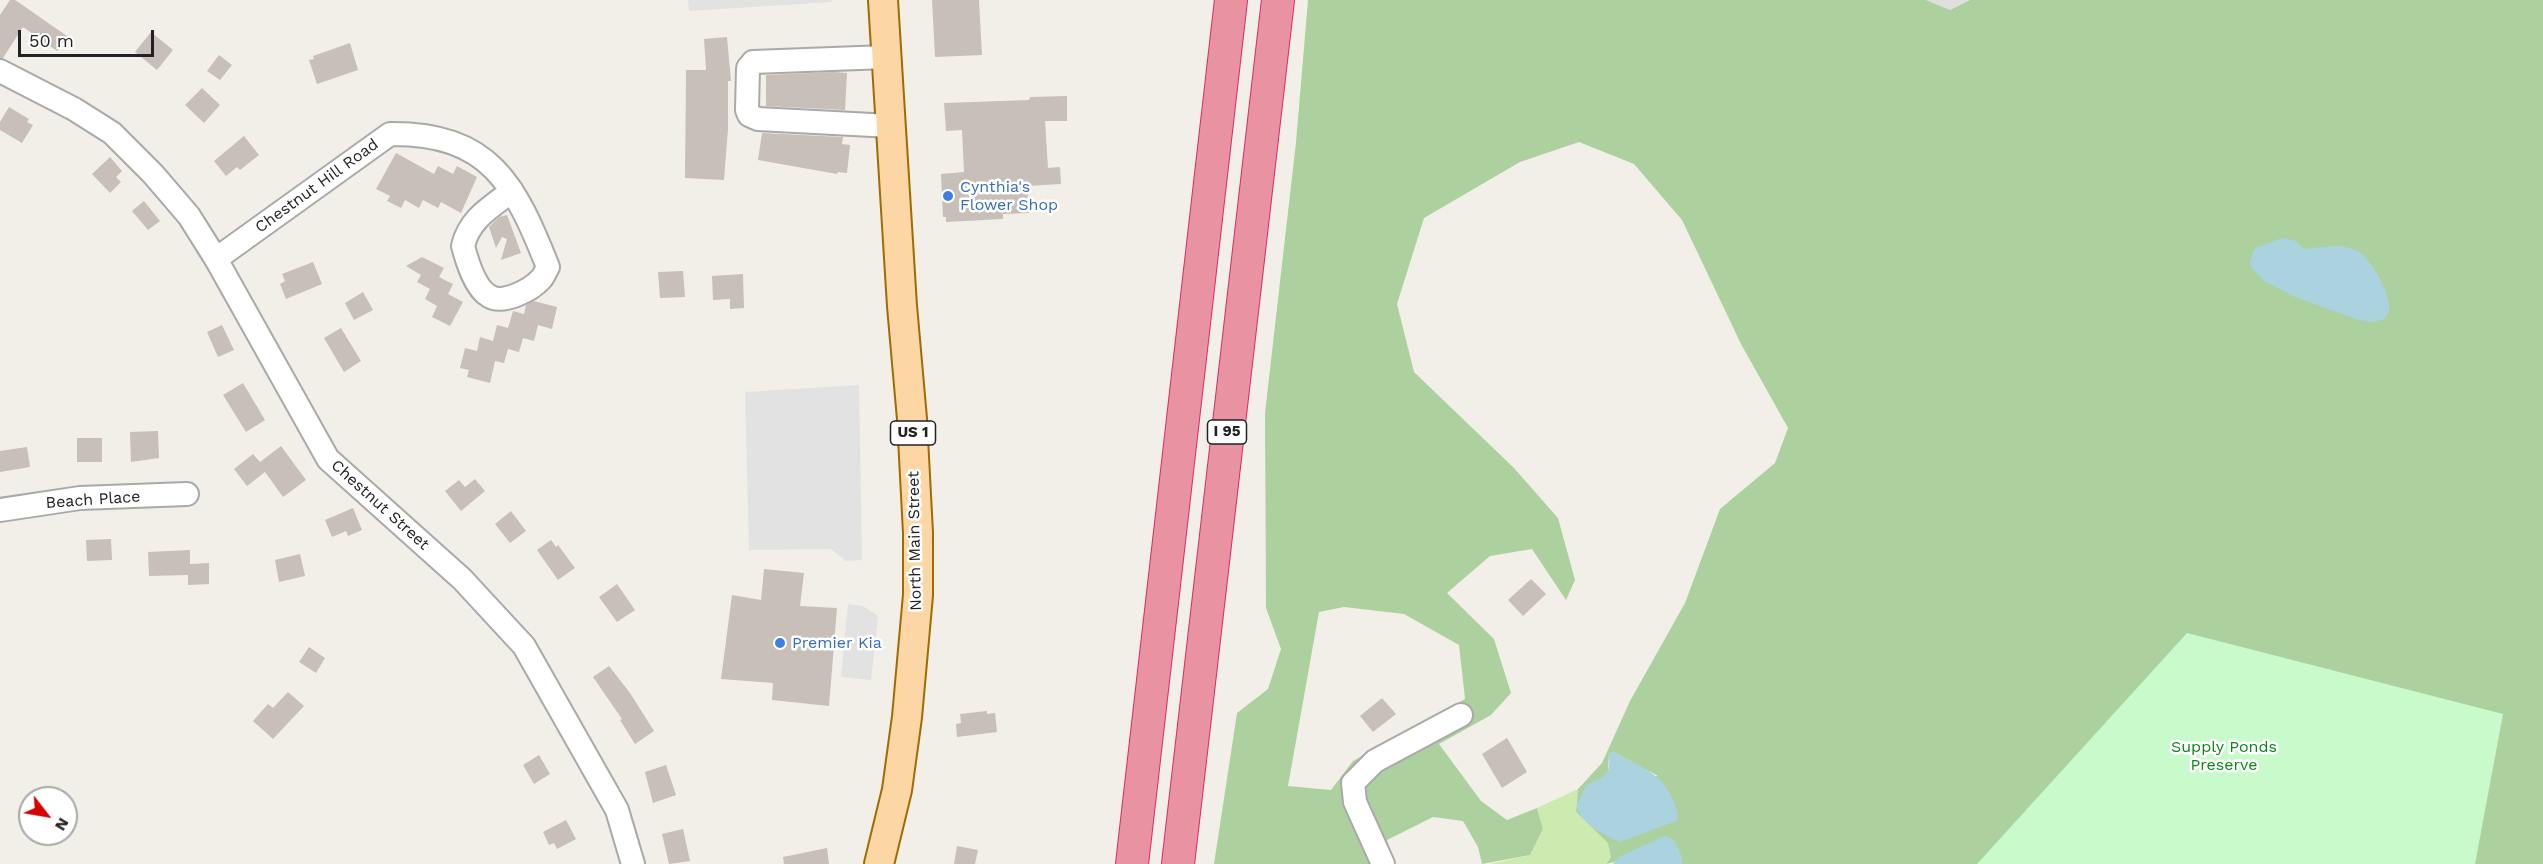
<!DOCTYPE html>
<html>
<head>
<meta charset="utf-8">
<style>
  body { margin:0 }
  #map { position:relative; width:2543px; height:864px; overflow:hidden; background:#f2efe9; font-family:"Work Sans",sans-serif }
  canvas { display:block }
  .north { position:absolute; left:18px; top:786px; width:60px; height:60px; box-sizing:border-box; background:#fff; border:2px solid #a7a7a7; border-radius:50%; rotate:121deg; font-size:16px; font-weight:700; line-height:24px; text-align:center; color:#222 }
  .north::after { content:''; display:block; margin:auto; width:21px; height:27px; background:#d40000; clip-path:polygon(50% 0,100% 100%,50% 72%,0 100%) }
  .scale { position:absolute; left:18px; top:30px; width:136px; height:27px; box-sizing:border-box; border:3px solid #222; border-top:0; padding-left:8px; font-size:18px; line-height:21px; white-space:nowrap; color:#222; -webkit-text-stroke:4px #fff; paint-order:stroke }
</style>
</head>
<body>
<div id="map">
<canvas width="2543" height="864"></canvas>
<div class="north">N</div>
<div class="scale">50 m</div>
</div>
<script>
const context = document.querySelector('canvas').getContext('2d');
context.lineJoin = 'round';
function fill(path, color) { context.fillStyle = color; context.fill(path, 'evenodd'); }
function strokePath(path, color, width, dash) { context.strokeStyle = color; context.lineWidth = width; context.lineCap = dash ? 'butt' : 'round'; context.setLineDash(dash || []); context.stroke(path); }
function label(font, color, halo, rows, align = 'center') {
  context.font = font + ' "Work Sans",sans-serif'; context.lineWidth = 5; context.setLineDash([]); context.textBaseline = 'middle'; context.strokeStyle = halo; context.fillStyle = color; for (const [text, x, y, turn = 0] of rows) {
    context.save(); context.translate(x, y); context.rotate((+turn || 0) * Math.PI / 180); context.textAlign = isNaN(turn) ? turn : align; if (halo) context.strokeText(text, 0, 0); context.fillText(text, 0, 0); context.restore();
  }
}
fill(new Path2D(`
  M1926 0H1970L1950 10Z`), '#e0dfdf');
fill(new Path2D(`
  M1578 789 1576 812 1609 843 1611 857 1606 864H1490L1530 855 1543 829 1537 808Z`), '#cdebb0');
fill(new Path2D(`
  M1308 0H1926L1950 10 1970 0H2543V864H1682L1678 848 1606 864 1611 857 1608 843 1576 812 1578 789 1602 763 1630 701 1685 603 1720 509 1775 463 1788 428 1741 344 1682 220 1634 164 1579 142 1520 162 1424 218 1397 304 1414 372 1514 468 1558 518 1575 580 1566 600 1532 549 1490 556 1447 593 1494 639 1511 693 1491 715 1439 744 1481 801 1507 820 1537 808 1543 829 1530 855 1482 864 1478 847 1463 821 1433 817 1387 840 1394 864H1214L1237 713 1268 689 1281 649 1266 608 1265 413 1296 142ZM1344 607 1404 614 1459 645 1465 699 1353 761 1331 790 1288 786 1319 612ZM1613 752 1658 776 1598 780 1603 779 1608 772 1609 754Z`), '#add19e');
fill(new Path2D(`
  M2187 633 2503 714 2475 864H1977Z`), '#c8facc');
fill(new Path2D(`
  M688 0H831L832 2 689 11Z
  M859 385 862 560 846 561 831 549 749 550 745 392Z
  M848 604 863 606 878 616 871 680 841 677Z`), '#e2e2e2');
fill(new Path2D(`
  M2282 238 2296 241 2303 249C2321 248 2342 242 2359 252 2371 259 2389 292 2389 306 2390 311 2387 314 2384 319L2374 322 2359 320 2295 297 2264 281 2252 268 2250 263 2253 252 2256 248Z
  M1613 752C1640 767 1663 772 1674 803 1677 810 1679 814 1676 821L1620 842C1606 836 1577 822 1577 804L1586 786C1603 775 1611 779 1609 754Z
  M1665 836 1674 840 1682 857V864H1613L1621 856Z`), '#aad3df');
fill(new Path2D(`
  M10 0H15L67 36 57 51 23 27 3 58H0V15Z
  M932 0H979L982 55 935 57Z
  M151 32 173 50 157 70 135 52Z
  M727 37 731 81H728V129L724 180 685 178 686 70H706L704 39Z
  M350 43 358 70 317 84 309 60 314 59 313 56Z
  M219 55 232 65 220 80 207 71Z
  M834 72 847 73 845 110 766 106V75Z
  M202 88 220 105 204 123 185 105Z
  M1067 96V121H1045L1048 168 1060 167 1061 184 1027 186 1029 213 1003 214V219L946 222V217H943L941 174 964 172 962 130 946 131 944 103 1029 100 1030 97Z
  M9 107 29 119 27 122 33 125 22 143 0 130V122Z
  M762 133 843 137 842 144 850 145 847 173 838 172 837 174 758 160Z
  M244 136 259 155 240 170 237 167 226 176 214 161Z
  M396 153 434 174 438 166 453 174 457 166 477 177 461 213 441 202 438 208 423 200 419 208 405 200 401 208 387 201 390 196 376 189Z
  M110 157 122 171 116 177 121 182 110 193 92 174Z
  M144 201 160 221 148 230 132 211Z
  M507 215 521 253 501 260 507 239 502 237 496 248 489 227 499 217Z
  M422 257 444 268 439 277 453 284 448 294 463 302 450 326 432 317 437 306 425 299 430 289 417 282 421 275 406 266Z
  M313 262 322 284 286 299 280 284 285 281 282 274Z
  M683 271 685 297 660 298 658 272Z
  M743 274 744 308 730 309V299L713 300 712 276Z
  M363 292 373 310 354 320 345 303Z
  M534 301 557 307 552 329 538 325 534 341 523 338 519 352 508 349 504 363 495 361 490 383 467 377 469 370 460 368 465 348 477 351 480 337 493 341 497 325 508 328 513 311 524 314 526 305Z
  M222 325 234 350 218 357 207 332Z
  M341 328 361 361 344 372 324 338Z
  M243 383 265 420 246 432 223 395Z
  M158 431 159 458 131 462 130 432Z
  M77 438H102V462H77Z
  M281 446 306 480 283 497 265 472 247 486 234 469 253 454 260 462Z
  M27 447 30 467 0 472V451Z
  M475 479 485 491 461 511 445 491 459 480 465 487Z
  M353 508 362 530 348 536 346 531 332 537 325 520Z
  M511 511 526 531 510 543 495 524Z
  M111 539 112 560 87 561 86 540Z
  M551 540 556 547 558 545 575 568 558 580 537 550Z
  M190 550V564L209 563V584L188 585V575L149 576 148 552Z
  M300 554 305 576 279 582 275 560Z
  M764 569 804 573 800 606 837 608 829 706 772 700 773 683 721 679 732 595 761 600Z
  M1531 579 1546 594 1523 616 1508 600Z
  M617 584 635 610 617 622 599 597Z
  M309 647 325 658 316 673 299 662Z
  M609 666 630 693 654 731 635 744 620 720 622 719 593 677Z
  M288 692 304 706 273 739 253 721 268 704 273 708Z
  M1382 698 1396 714 1373 732 1360 716Z
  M987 711V714L995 713 997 732 957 737 956 724 961 723 960 714Z
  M1507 738 1527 772 1502 788 1482 754Z
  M539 755 550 774 534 784 523 765Z
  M666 765 676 795 653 803 645 772Z
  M566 820 576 839 557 849 554 843 549 845 543 832Z
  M683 829 690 861 669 864 662 834Z
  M957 846 978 850 975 864H954Z
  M827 848 829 864H784L783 857Z`), '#c7bfb8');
const minor = new Path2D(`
  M886 57 753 62 748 68 747 110 749 115 758 119 891 126
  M0 71 74 109 112 133 153 174 189 216 216 259 328 459 462 579 524 646 617 810 633 864
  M216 259 390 134C490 133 515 184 548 267 546 270 544 276 541 279 531 290 503 305 489 296 475 288 467 261 463 246 469 219 491 207 512 191
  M0 510 80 498 187 494
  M1383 864 1355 802 1353 783 1375 761 1461 715`);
const major = new Path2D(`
  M879 864 897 790 907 717 918 595V533L912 419 902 306 883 0`);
const highway = new Path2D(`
  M1132 864 1231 0
  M1178 864 1278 0`);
strokePath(minor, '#a9a9a9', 26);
strokePath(major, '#a06b00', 32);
strokePath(highway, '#dc2a67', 34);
strokePath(minor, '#fff', 22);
strokePath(major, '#fcd6a4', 28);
strokePath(highway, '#e892a2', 32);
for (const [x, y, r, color] of [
  [948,196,6,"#3f7fe0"],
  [780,643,6,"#3f7fe0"]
]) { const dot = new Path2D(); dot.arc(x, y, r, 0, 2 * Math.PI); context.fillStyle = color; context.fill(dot); strokePath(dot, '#fff', 2); }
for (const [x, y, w] of [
  [1227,432,39],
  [913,433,45]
]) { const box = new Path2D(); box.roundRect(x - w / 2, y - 12, w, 24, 4.5); context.fillStyle = '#fff'; context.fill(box); strokePath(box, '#222', 1.5); }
label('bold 15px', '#222', null, [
  ["I 95",1227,432],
  ["US 1",913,433]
]);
label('16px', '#222', '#fff', [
  ["Chestnut Hill Road",317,186,-36],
  ["Beach Place",93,500,-4],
  ["Chestnut Street",380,505,42],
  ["North Main Street",915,541,-91]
]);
label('16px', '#366cbe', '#fff', [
  ["Cynthia's",960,187],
  ["Flower Shop",960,205],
  ["Premier Kia",792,643]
], 'left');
label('16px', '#0c8416', '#fff', [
  ["Supply Ponds",2224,747],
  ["Preserve",2224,765]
]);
</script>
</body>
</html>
